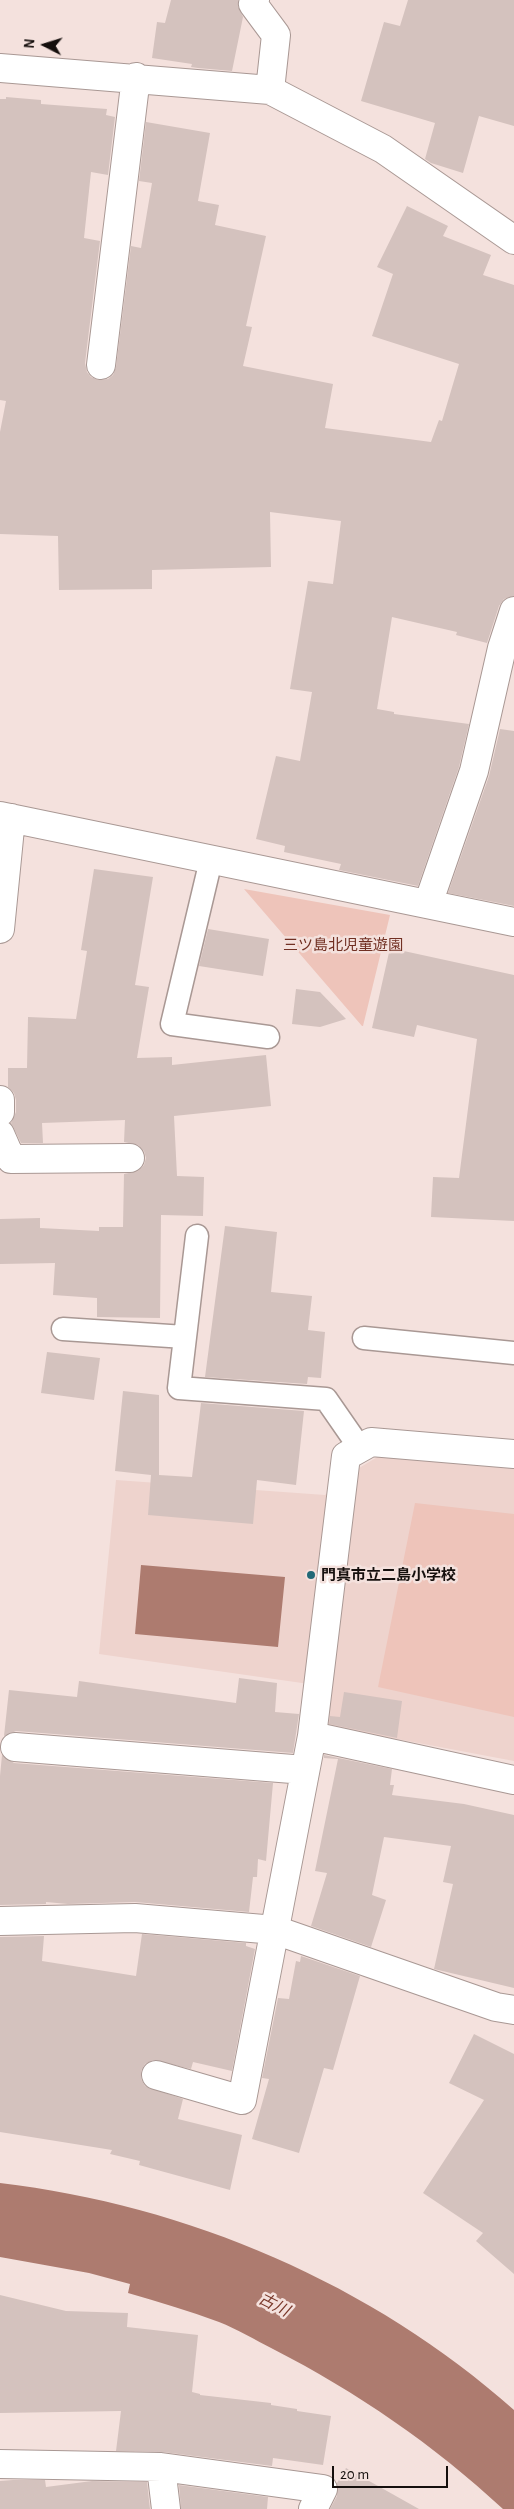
<!DOCTYPE html>
<html>
<head>
<meta charset="utf-8">
<style>
  body { margin:0 }
  #map { position:relative; width:514px; height:2509px; overflow:hidden; background:#f4e1dd; font-family:"Alegreya Sans",sans-serif }
  canvas { display:block }
  .north { position:absolute; left:20px; top:20px; width:50px; height:50px; -webkit-text-stroke:4px #f4e1dd; paint-order:stroke; rotate:275deg; font-size:14px; font-weight:700; line-height:20px; text-align:center; color:#150f0d }
  .north::after { content:''; display:block; margin:auto; width:18px; height:22px; background:#150f0d; clip-path:polygon(50% 0,100% 100%,50% 72%,0 100%) }
  .scale { position:absolute; left:332px; top:2466px; width:116px; height:22px; box-sizing:border-box; border:2px solid #150f0d; border-top:0; padding-left:6px; font-size:15px; line-height:18px; white-space:nowrap; color:#150f0d; -webkit-text-stroke:4px #f4e1dd; paint-order:stroke }
</style>
</head>
<body>
<div id="map">
<canvas width="514" height="2509"></canvas>
<div class="north">N</div>
<div class="scale">20 m</div>
</div>
<script>
const context = document.querySelector('canvas').getContext('2d');
context.lineJoin = 'round';
function fill(path, color) { context.fillStyle = color; context.fill(path, 'evenodd'); }
function strokePath(path, color, width, dash) { context.strokeStyle = color; context.lineWidth = width; context.lineCap = dash ? 'butt' : 'round'; context.setLineDash(dash || []); context.stroke(path); }
function label(font, color, halo, rows, align = 'center') {
  context.font = font + ' "Alegreya Sans","Noto Sans JP",sans-serif'; context.lineWidth = 5; context.setLineDash([]); context.textBaseline = 'middle'; context.strokeStyle = halo; context.fillStyle = color; for (const [text, x, y, turn = 0] of rows) {
    context.save(); context.translate(x, y); context.rotate((+turn || 0) * Math.PI / 180); context.textAlign = isNaN(turn) ? turn : align; if (halo) context.strokeText(text, 0, 0); context.fillText(text, 0, 0); context.restore();
  }
}
fill(new Path2D(`
  M379 1456 514 1466V1761L328 1726 330 1687 99 1654 116 1480 325 1495 354 1471Z`), '#eed3cd');
fill(new Path2D(`
  M244 889 390 915 363 1026H362Z
  M415 1503 514 1514V1717L378 1687Z`), '#eec4ba');
fill(new Path2D(`
  M141 1565 285 1577 278 1647 135 1634Z
  M0 2183C187 2205 373 2284 514 2410V2509H503C434 2445 357 2392 273 2349 255 2340 237 2329 219 2322 189 2311 159 2302 128 2293L130 2284 89 2273 0 2257Z`), '#ad7b6f');
fill(new Path2D(`
  M171 0H238V6L243 17 232 71 198 68 191 67 192 64 152 58 157 22 165 23Z
  M408 0H514V126L479 116 463 173 431 163 425 159 435 123 361 101 384 22 400 26Z
  M6 97 41 100V104L107 109 106 115 115 117 108 175 91 172 84 238 100 241 85 363 87 372 91 377 99 380 108 379 113 375 116 367 131 246 141 248 152 183 139 181 146 122 210 133 198 201 219 205 215 225 266 236 246 326 252 327 243 366 333 384 325 428 431 442 439 420 442 421 459 364 372 336 393 274 377 267 407 206 448 226 443 236 491 255 483 275 514 285V596L504 599 499 606 487 643 456 635 457 632 392 617 377 709 394 712V714L469 724 459 767 418 886 339 870 341 864 284 852 285 846 256 839 276 756 300 761 312 692 290 689 308 581 333 584 341 521 270 512 271 567 152 570V589L59 590 58 536 0 534V432L6 401 0 400V99H6Z
  M500 729 514 731V906L448 893 489 776Z
  M94 869 153 877 135 985 149 987 137 1058 172 1057V1065L266 1055 271 1106 174 1116 177 1176 204 1177 203 1216 161 1215 160 1318 97 1317V1298L53 1295 55 1263 0 1264V1219L40 1218V1228L99 1231V1227H123L124 1174 138 1171 144 1165 146 1158 144 1151 138 1145 124 1142 125 1120 42 1123 43 1143H21L11 1123 16 1112V1100L14 1093 8 1087V1068H27L28 1017 76 1019 87 951 81 950Z
  M208 929 269 939 263 976 199 966Z
  M390 948 514 975V1221L431 1217 433 1177 459 1178 477 1039 417 1025 414 1037 372 1028Z
  M296 989 320 992 346 1019 320 1027 292 1024Z
  M225 1226 277 1232 271 1292 312 1296 308 1330 325 1332 321 1378 308 1377 307 1384 205 1377Z
  M47 1352 100 1358 94 1400 41 1393Z
  M123 1391 159 1395V1475L192 1477 201 1403 304 1411 296 1485 257 1480 253 1524 148 1515 151 1475 115 1471Z
  M239 1678 277 1683 275 1712 299 1714 293 1753 16 1731 4 1736 9 1690 77 1697 79 1681 236 1703Z
  M344 1692 402 1701 397 1738 329 1724 330 1716 340 1717Z
  M2 1755 14 1763 273 1783 266 1861 258 1859 257 1877H253L249 1912 135 1902 68 1904 46 1902V1904L0 1905V1776Z
  M324 1755 392 1769 390 1785H394L392 1795 464 1804 514 1815V1988L434 1969 453 1884 443 1882 451 1846 384 1837 372 1895 386 1900 371 1947 311 1926 327 1873 315 1871 338 1759 324 1758Z
  M142 1934 246 1943V1946L255 1949 232 2071 193 2062 191 2069 153 2060 145 2064 141 2071V2079L145 2086 183 2099 178 2119 242 2135 230 2190 139 2165 140 2161 110 2154 112 2150 0 2132V1937L44 1936 42 1961 136 1976Z
  M301 1956 360 1976 333 2070 324 2068 299 2153 252 2139 269 2079 262 2078 278 1998 289 1999 296 1961 300 1962Z
  M474 2034 514 2054V2274L476 2241 483 2233 423 2193 484 2100 449 2083Z
  M0 2295 66 2311 128 2313 127 2327 198 2335 192 2392 200 2394V2395L271 2403V2405L297 2409V2411L331 2416 323 2465 273 2458 272 2466 163 2452 116 2451 121 2411 0 2413Z
  M346 2468 419 2509H330L337 2496V2483Z
  M13 2480H45L46 2487 92 2481 147 2482 150 2509H0V2481Z
  M179 2485 268 2497 267 2509H181Z`), '#d4c2be');
const service = new Path2D(`
  M211 860 172 1024 268 1037
  M197 1236 179 1388 326 1399 360 1448
  M63 1329 185 1337
  M364 1338 514 1353`);
const minor = new Path2D(`
  M255 0 253 4 276 35 270 90
  M0 68 270 90 383 149 514 240
  M101 365 136 77
  M0 816 514 922
  M428 904 474 771 502 648 514 611
  M0 929 11 818
  M0 1100V1112
  M0 1134 11 1159 130 1158
  M312 1736 514 1780
  M15 1747 305 1770
  M0 1921 135 1918 275 1930 496 2007 514 2010
  M156 2075 242 2100 312 1736 346 1456 371 1442 514 1454
  M0 2464 161 2467 323 2489 313 2509
  M161 2467 166 2509`);
strokePath(service, '#a99894', 25);
strokePath(minor, '#a99894', 30);
strokePath(service, '#fff', 22);
strokePath(minor, '#fff', 28);
for (const [x, y, r, color] of [
  [311,1575,5,"#216977"]
]) { const dot = new Path2D(); dot.arc(x, y, r, 0, 2 * Math.PI); context.fillStyle = color; context.fill(dot); strokePath(dot, '#f4e1dd', 2); }
label('15px', '#713023', '#f4e1dd', [
  ["三ツ島北児童遊園",343,945]
]);
label('bold 15px', '#150f0d', '#f4e1dd', [
  ["門真市立二島小学校",321,1575]
], 'left');
label('italic 16px', '#793729', '#f4e1dd', [
  ["古川",274,2305,27]
]);
</script>
</body>
</html>
